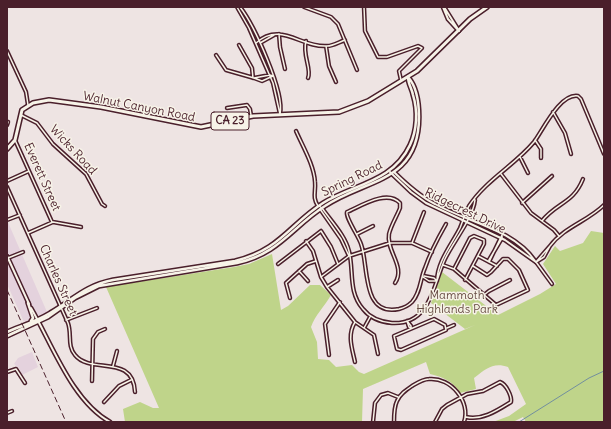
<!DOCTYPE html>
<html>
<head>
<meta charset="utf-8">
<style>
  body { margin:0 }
  #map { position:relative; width:611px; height:429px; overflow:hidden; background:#eee4e3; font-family:Delius,sans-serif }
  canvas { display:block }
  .frame { position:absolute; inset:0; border:8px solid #4a1f2b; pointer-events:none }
</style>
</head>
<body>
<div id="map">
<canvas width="611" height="429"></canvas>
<div class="frame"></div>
</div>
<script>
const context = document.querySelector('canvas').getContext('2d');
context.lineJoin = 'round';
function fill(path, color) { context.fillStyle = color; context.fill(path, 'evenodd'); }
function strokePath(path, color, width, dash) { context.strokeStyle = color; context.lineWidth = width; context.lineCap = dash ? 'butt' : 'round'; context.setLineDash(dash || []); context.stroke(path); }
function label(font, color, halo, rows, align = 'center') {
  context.font = font + ' Delius,sans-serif'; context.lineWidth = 3; context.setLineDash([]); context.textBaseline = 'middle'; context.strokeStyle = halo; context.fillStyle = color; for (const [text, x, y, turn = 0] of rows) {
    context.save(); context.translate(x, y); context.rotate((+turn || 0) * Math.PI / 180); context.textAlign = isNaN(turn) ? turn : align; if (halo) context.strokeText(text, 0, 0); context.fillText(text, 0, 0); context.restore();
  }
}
fill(new Path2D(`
  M7 220 47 312 24 322 7 284Z
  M32 352 38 367 22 375 19 368 14 364 18 358Z`), '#e4d2dd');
fill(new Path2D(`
  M591 231 604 233V422H526L523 417 513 422H493L509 416 526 404 508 367C493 362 486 369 474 378L476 389 460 393C453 381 443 377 430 374L426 362 363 389 362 422H125L123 409 140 402 153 408H159L106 287 234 267 249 264 272 254 281 310 288 306 310 285H320L331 295C325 306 315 315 311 327L317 342 318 359 329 360 336 367 352 365 359 372 364 374 475 325 465 329 431 303 442 272 498 315 540 294 556 284 543 264 555 246 560 251 583 243Z`), '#bfd48a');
strokePath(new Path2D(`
  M519 422 589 378 604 371`), '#728f9e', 1);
const minor = new Path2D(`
  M237 7 249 28 273 83 280 114C285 92 254 25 240 7
  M304 7 331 17 338 24 357 70
  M364 7 365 31 378 57H387L418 46 422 48 399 71 401 80
  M279 34 280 47 285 69
  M306 41C302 55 312 69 308 78
  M256 43C281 21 301 48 327 46 333 46 339 42 345 40
  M260 43 274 35
  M239 45 252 68 253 78
  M326 46 329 66 336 82
  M7 51 26 92 28 105
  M216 55 226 70 254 78
  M270 75 273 76 262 81 254 78Z
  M227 108 247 105 250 109 251 115
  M553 112 565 133 571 154
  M21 115 37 123 53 144 86 174 102 204 105 206
  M7 125 8 122
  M296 131C303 147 314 165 315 182 316 192 312 197 318 206
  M15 140 52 222
  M535 140 541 149V158
  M520 157 528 173
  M501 174 531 213 554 230 559 236
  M7 181 29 171
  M7 187 68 323C72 334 67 346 75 355 91 375 133 353 135 392
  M522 203 552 176
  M319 206 322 208C331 221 345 235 349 251 354 271 348 292 363 309 370 318 381 322 392 323 431 325 433 285 445 259 453 242 473 218 475 200
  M320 209 341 239 349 256
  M7 220 20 215
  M542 221C557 202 573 204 583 179
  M28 233 53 222 81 227
  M357 234 373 226
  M306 241 313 251 321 277 327 287 355 322 374 335 378 354
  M412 243 424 212
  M550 246C564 227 588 221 604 205
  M550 246 544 257 536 262Z
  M478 256 497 266
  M8 258 23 252
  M489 262 502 235V238L489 260
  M536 262 552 284
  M278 264 321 231 331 247 338 264
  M443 265 454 269
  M454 269 496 305 528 290 519 270 508 259H503L491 272 487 275 473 266
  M454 269 470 238 474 236 484 240V244L465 280
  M299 271 308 281
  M424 276 434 278 437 281
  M321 277 349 256 390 243H412L432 252
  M423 277 429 281H437
  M437 281C437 262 452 244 460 228 463 221 465 213 469 206 486 180 515 165 534 142 543 130 560 93 578 96L581 99 604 154
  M395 283C406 267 386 251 389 234 391 225 397 216 400 208V203C387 189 361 206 347 212 345 217 359 237 361 244 369 265 361 317 399 309 403 308 409 305 412 302 421 292 420 279 425 268 430 253 438 238 446 224
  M327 287 338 280
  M484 295 489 291 510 280
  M290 298 286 283 307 264 316 261
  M434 319 445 325 446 330 401 350 397 349 394 336Z
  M66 320 97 308
  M407 321 411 326V328L409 327Z
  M355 322C347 335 352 348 355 362
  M364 328 370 317
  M447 328 454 325
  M329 355 325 324 340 302
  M113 366 117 351
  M7 372 16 369 25 383
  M92 381 93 339 98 332 105 329
  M104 402 119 386 131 380
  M7 413 12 411
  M373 422 375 403 381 395 388 393 398 397
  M394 422C394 415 394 407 397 401 400 394 406 390 412 386 417 383 423 379 429 379 451 377 471 402 464 422
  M435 422 442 409 447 405 467 394 483 391 500 382C506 384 512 396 511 402 498 410 482 421 466 417`);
const tertiary = new Path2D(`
  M443 7 448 19 459 31 444 7
  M390 172 411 192 426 203 505 240 536 262
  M394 172C406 184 419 196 435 204 467 222 513 229 535 261
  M7 256 29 304
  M31 308C52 344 72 401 110 422`);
const secondary = new Path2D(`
  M28 303 33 318 31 321
  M7 332C21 326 37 321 50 313 74 299 84 286 113 280L235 261C280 250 289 225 323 203 354 184 393 182 410 145 417 130 418 111 413 95 412 89 408 84 408 77
  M7 336 48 317 75 298 99 286 237 263C279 254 292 227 325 206 365 179 419 183 419 117 419 104 417 87 408 77`);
const primary = new Path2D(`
  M7 149 15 140 22 110 33 103 49 100 101 107 201 127 253 116 339 112 368 101 417 71 470 19 487 7`);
strokePath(minor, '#4a1f2b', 4.5);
strokePath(tertiary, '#4a1f2b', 5);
strokePath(secondary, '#4a1f2b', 5.5);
strokePath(primary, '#4a1f2b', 6);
strokePath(minor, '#f7f3e8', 1.5);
strokePath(tertiary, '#f7f3e8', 2);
strokePath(secondary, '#f7f3e8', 2.5);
strokePath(primary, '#f7f3e8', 3);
strokePath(new Path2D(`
  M7 290 66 422`), '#4a1f2b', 1, [6, 3]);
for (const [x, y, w] of [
  [230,121,38]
]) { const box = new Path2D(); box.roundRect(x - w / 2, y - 9, w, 18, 3); context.fillStyle = '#f7f3e8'; context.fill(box); strokePath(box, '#4a1f2b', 1); }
label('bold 11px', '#4a1f2b', null, [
  ["CA 23",230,121]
]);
label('12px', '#4a1f2b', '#f7f3e8', [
  ["Walnut Canyon Road",139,107,11],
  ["Wicks Road",73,150,47],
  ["Everett Street",42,177,66],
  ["Spring Road",352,179,-26],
  ["Ridgecrest Drive",465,211,26],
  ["Charles Street",58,280,66]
]);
label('12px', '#674c43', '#f7f3e8', [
  ["Mammoth",457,296],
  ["Highlands Park",457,310]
]);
</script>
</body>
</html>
